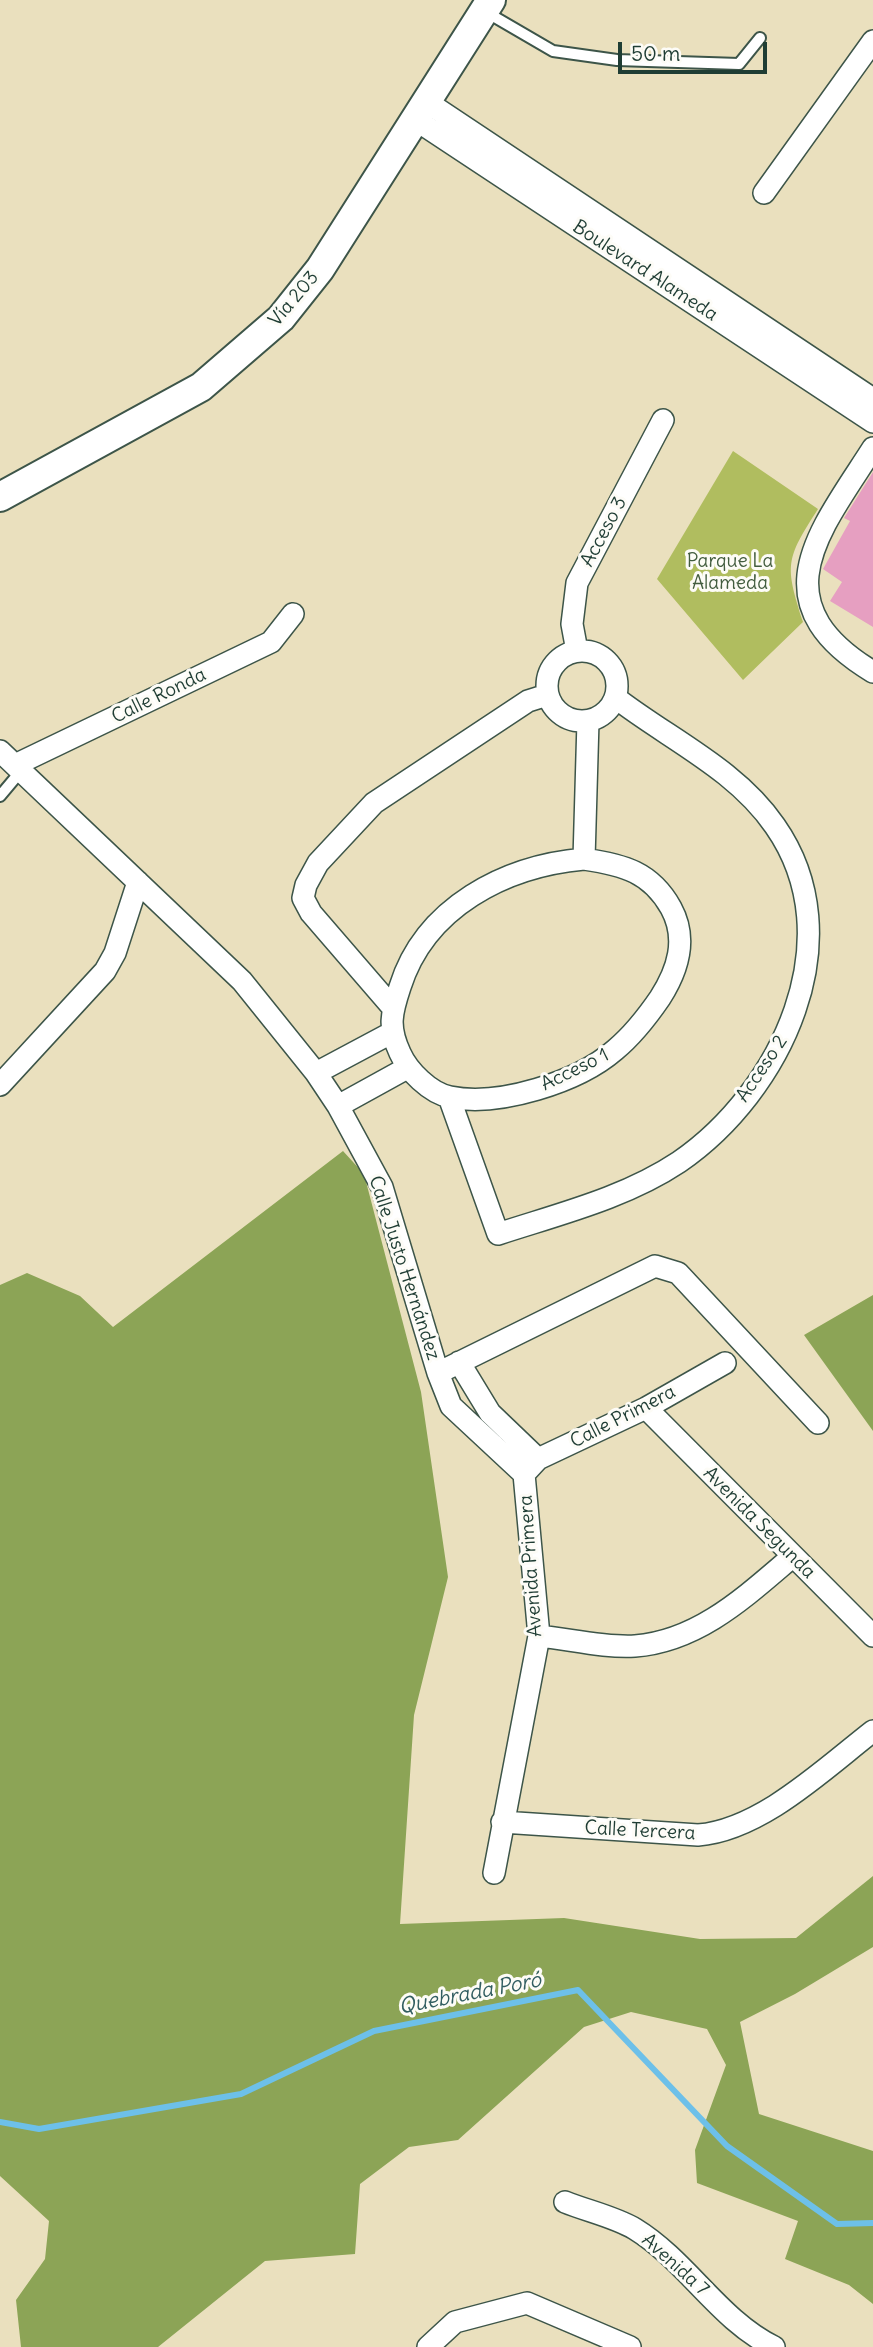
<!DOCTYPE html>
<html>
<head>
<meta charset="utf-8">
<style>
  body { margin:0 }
  #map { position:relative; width:873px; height:2347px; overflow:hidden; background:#eae0be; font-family:Delius,sans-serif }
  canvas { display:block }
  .scale { position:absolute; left:618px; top:42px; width:149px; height:32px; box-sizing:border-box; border:4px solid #1f3d34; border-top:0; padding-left:9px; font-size:21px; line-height:24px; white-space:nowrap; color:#1f3d34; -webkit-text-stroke:5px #fdfcf7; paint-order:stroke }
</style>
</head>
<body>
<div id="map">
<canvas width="873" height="2347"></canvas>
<div class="scale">50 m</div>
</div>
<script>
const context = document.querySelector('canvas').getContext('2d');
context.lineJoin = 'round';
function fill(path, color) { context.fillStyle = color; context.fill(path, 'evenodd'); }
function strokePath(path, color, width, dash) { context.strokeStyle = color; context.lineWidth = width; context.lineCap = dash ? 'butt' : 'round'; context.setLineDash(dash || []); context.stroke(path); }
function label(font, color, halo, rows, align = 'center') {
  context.font = font + ' Delius,sans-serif'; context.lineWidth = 6; context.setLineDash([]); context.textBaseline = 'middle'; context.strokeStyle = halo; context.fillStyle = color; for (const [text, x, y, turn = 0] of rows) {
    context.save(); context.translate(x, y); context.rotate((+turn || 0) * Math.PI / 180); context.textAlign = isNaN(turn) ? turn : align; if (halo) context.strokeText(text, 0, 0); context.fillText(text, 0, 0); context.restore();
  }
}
fill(new Path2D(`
  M733 451 818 509C785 560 785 565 803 622L743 680 657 579Z`), '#b0bd5f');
fill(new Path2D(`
  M343 1151 364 1174 421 1392 448 1577 414 1715 400 1924 564 1918 700 1939 796 1938 873 1876V1947L795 1994 740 2022 759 2114 873 2151V2304L849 2285 785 2259 798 2221 697 2183 695 2150 726 2065 707 2029 631 2012 584 2027 458 2140 409 2147 360 2184 355 2254 265 2261 158 2347H21L16 2300 45 2259 49 2221 0 2176V1285L27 1273 80 1296 113 1327Z
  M873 1295V1431L804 1335Z`), '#8ca456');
strokePath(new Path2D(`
  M0 2122 39 2129 241 2094 374 2031 578 1990 727 2146 837 2224 873 2223`), '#6dc0e9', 6);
fill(new Path2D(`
  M873 472V627L830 601 842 582 823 569 850 521 844 518Z`), '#e69fc1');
const service = new Path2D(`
  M486 12 553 51 617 60 739 64 760 38
  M0 796 21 771`);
const minor = new Path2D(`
  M427 102 873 399
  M416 120 873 422
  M764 193 873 41
  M873 448C820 531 757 602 873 672
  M547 686a35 35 0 1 1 70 0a35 35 0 1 1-70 0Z
  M577 651 572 624 577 583 663 420
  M0 751 242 981 316 1073 338 1106 382 1187 438 1373 451 1406 524 1474 539 1636 494 1873
  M15 765 271 642 293 614
  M584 859C624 865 651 872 671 908 688 939 678 970 660 998 647 1017 633 1035 615 1050 578 1082 499 1107 450 1097 430 1093 408 1071 400 1053 388 1027 391 1014 400 987 425 907 505 866 584 859Z
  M584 859 588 721
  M393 1008 311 913 303 898 306 885 318 863 374 803 528 701 547 695
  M316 1073 391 1033
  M0 1085 105 971 115 953 138 882
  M449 1097 498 1234C559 1214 625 1198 679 1162 781 1092 854 939 775 826 736 769 669 739 616 698
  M338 1106 407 1068
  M459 1362 490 1413 538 1459
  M438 1373 655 1266 678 1273 818 1423
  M646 1408 873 1636
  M524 1474 538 1459 646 1408 725 1363
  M539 1636C569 1639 605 1648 635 1646 699 1641 746 1596 792 1557
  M502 1822 698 1835C761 1830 824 1769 873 1731
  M565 2202C587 2211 615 2217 635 2229 687 2261 719 2320 774 2347
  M428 2347 455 2322 527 2303 630 2347`);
const secondary = new Path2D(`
  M0 497 201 387 281 318 320 269 491 0`);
strokePath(service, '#3d5549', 14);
strokePath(minor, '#3d5549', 24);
strokePath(secondary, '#3d5549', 32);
strokePath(service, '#fff', 10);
strokePath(minor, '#fff', 21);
strokePath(secondary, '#fff', 28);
label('19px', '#1f3d34', '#fdfcf7', [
  ["Boulevard Alameda",645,271,33],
  ["Vía 203",294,299,-50],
  ["Acceso 3",604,532,-62],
  ["Calle Ronda",159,696,-26],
  ["Acceso 2",762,1069,-56],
  ["Acceso 1",575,1070,-26],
  ["Calle Justo Hernández",404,1268,72],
  ["Calle Primera",623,1417,-27],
  ["Avenida Segunda",759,1523,45],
  ["Avenida Primera",531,1566,-94],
  ["Calle Tercera",640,1831,3],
  ["Avenida 7",675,2265,42]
]);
label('19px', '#435d3f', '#fdfcf7', [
  ["Parque La",730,562],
  ["Alameda",730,584]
]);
label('italic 21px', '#325e61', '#fdfcf7', [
  ["Quebrada Poró",470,1994,-11]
]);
</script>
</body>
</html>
